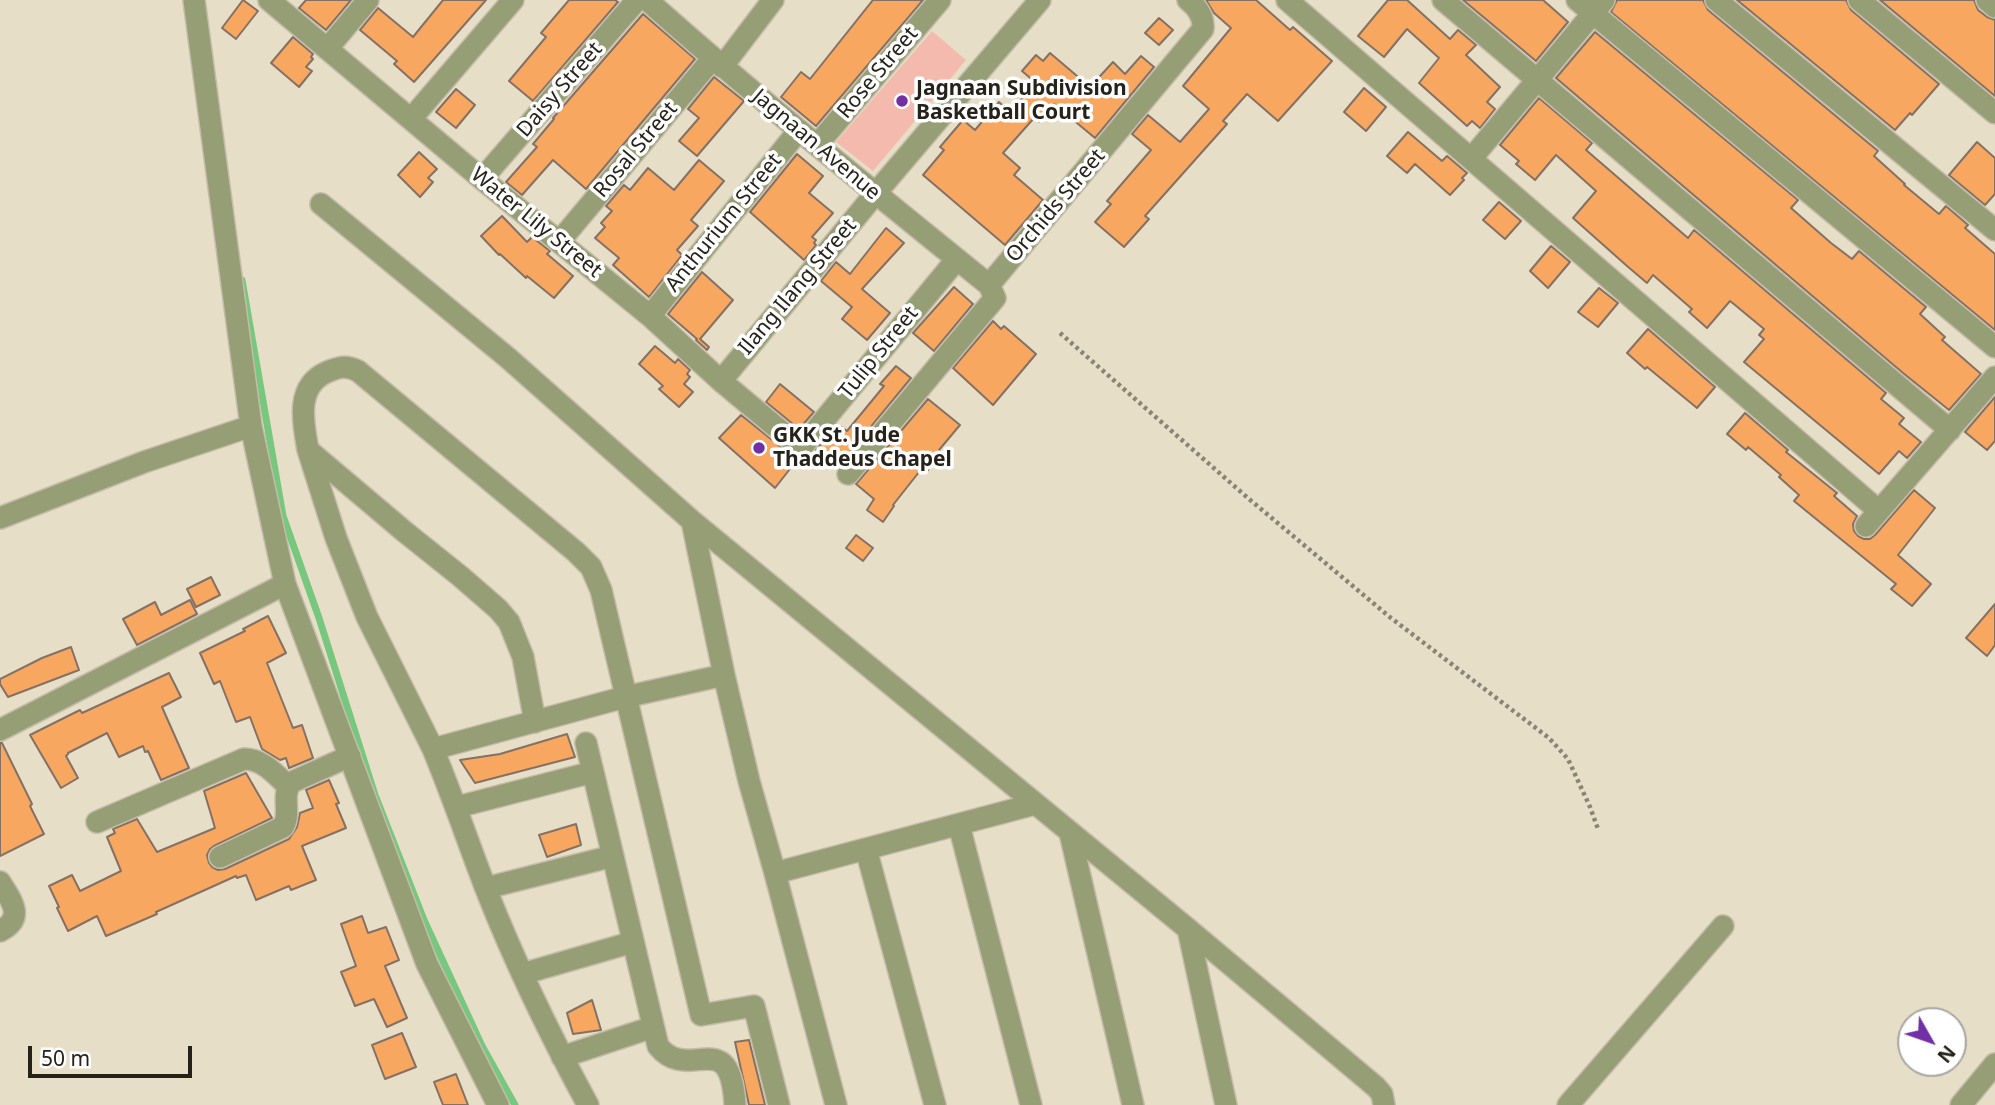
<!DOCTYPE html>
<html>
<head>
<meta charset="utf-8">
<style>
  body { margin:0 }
  #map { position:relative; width:1995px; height:1105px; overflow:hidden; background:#e7dec8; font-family:"Noto Sans",sans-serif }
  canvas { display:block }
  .north { position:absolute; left:1897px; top:1007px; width:70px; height:70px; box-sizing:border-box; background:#fff; border:2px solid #a8a7a3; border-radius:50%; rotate:130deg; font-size:19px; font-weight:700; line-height:28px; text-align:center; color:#25221a }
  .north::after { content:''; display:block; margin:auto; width:24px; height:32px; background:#7130a5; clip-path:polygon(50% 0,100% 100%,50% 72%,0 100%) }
  .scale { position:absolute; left:28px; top:1046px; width:164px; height:32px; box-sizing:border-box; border:4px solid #25221a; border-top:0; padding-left:9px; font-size:21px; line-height:24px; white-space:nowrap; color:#25221a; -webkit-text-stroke:5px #fff; paint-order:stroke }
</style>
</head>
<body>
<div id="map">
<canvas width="1995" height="1105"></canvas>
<div class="north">N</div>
<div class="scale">50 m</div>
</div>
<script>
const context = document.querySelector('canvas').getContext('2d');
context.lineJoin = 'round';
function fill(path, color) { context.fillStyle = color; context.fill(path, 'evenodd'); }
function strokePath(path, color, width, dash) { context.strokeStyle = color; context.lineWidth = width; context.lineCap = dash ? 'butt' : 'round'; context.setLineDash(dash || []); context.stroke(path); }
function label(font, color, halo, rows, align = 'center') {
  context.font = font + ' "Noto Sans",sans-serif'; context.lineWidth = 7; context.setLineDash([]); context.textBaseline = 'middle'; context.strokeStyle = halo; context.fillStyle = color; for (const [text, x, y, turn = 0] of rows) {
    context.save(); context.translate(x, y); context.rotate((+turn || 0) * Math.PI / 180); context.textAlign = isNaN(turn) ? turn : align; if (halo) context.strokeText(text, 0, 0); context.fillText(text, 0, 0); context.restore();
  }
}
fill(new Path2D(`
  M932 31 966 60 873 171 836 142Z`), '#f5baae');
strokePath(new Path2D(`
  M242 280 283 516 319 618 375 795 424 920 482 1046 515 1105`), '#77c77e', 7);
const building = new Path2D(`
  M243 0 258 11 236 39 222 28Z
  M306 0H351L326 30 299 8Z
  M443 0H486L414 82 394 64 397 61 360 30 378 8 413 37Z
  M569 0H615L618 2 533 101 509 81 546 37 541 33Z
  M873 0H923L816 126 781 97 801 72 810 79Z
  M1206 0H1256L1290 30 1293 27 1332 61 1278 121 1247 94 1223 121 1227 124 1145 216 1149 219 1124 247 1095 222 1111 204 1107 201 1151 150 1132 134 1148 115 1180 142 1209 109 1183 86 1231 28 1214 13Z
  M1388 0H1407L1450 39 1458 30 1476 45 1466 55 1500 87 1487 102 1495 109 1480 128 1472 121 1467 126 1419 83 1439 58 1407 29 1384 57 1358 36Z
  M1463 0H1543L1568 22 1536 61Z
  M1617 0H1703L1708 10 1878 151 1874 156 1905 184 1904 185 1939 214 1946 206 1968 225 1965 228 1995 254V330L1611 12Z
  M1737 0H1846L1851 10 1939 84 1912 115 1910 113 1895 130Z
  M1880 0H1974L1978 10 1987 17 1995 20V96Z
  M643 14 695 59 586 189 553 160 522 195 506 182 537 147 533 144 554 119 553 118Z
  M1159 18 1173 30 1159 45 1145 33Z
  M1595 32 1798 200 1791 208 1831 243 1852 259 1859 251 1926 307 1920 314 1945 337 1942 340 1981 374 1949 410 1903 373 1556 78Z
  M293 37 313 54 311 57 313 59 306 67 312 71 299 87 271 63Z
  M1050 53 1090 87 1113 62 1125 74 1141 56 1154 67 1095 138 1054 104 1039 122 1034 118 1003 153 1020 168 1014 175 1043 200 1005 245 923 175 944 150 940 147 963 120 975 130 999 102 1010 112 1036 83 1022 71 1036 55 1043 61Z
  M714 77 744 101 697 156 679 141 699 118 688 109Z
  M1364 88 1386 107 1366 131 1344 112Z
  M456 89 475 105 456 128 436 112Z
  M1539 98 1592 143 1586 150 1688 238 1694 230 1886 393 1881 399 1904 418 1899 424 1921 442 1907 458 1899 451 1879 474 1744 362 1764 339 1759 335 1764 329 1735 305 1730 301 1707 328 1689 312 1692 309 1653 275 1647 283 1627 266 1573 218 1596 191 1556 155 1535 180 1516 164 1519 161 1500 145Z
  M1408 132 1442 161 1447 156 1467 173 1462 178 1464 180 1450 195 1415 164 1407 173 1387 156Z
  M1977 142 1995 158V194L1985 205 1949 175Z
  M419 152 437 169 428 178 433 182 420 197 398 175Z
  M797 154 823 176 809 193 833 213 812 237 816 240 814 243 816 245 804 260 750 212Z
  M699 160 724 181 691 220 698 226 677 250 682 255 649 297 613 265 619 258 595 238 605 227 601 223 612 211 606 206 624 185 630 190 648 168 674 190Z
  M1499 202 1521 221 1505 239 1483 220Z
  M502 216 527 242 532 237 550 251 547 254 573 276 554 298 527 276 526 278 500 254 499 255 481 236Z
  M886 228 904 243 862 289 890 313 867 340 842 319 852 307 821 281 836 262 850 274Z
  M1551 246 1570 262 1548 288 1530 271Z
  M702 272 733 300 700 339 709 347 707 350 696 340 697 339 668 314Z
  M954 287 973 304 934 351 913 333Z
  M1599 288 1618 303 1598 327 1578 312Z
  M993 321 1001 329 1004 326 1036 354 993 405 953 368Z
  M1648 329 1715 387 1697 408 1647 367 1645 369 1627 353Z
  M655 346 675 363 678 359 690 370 687 374 690 377 684 384 693 392 679 407 659 389 663 386 639 364Z
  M896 366 911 378 837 468 816 450 833 429 835 431 839 425 847 431 884 386 880 384Z
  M780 384 814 412 799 429 766 402Z
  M1995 397V441L1987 450 1965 432Z
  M928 399 960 425 939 450 942 453 927 471 923 467 893 505 894 506 883 522 867 510 874 499 856 484Z
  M1745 413 1788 450 1786 452 1837 493 1834 496 1857 516 1853 524 1854 531 1858 536 1864 539H1870L1875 535 1914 490 1935 508 1898 555 1931 584 1912 606 1891 589 1896 584 1794 501 1799 495 1779 477 1781 475 1748 447 1746 450 1727 434Z
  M741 415 797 460 775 488 719 438Z
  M856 535 873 548 863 561 846 548Z
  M211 577 220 595 196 607 187 589Z
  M190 600 197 614 137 645 123 619 155 602 161 615Z
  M1995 604V645L1987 656 1966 638Z
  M268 616 286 653 267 663 293 728 302 725 313 758 289 768 286 758 280 760 262 749 250 717 236 722 220 681 214 684 200 653 245 631 243 629Z
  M71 647 79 670 8 697 0 684V679L42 658Z
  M169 673 181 697 162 707 189 768 161 780 148 751 145 752 143 746 119 757 107 733 68 753V754L66 756 78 778 61 788 30 735 80 710 82 713Z
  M567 734 575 757 475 783 460 760 500 754Z
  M0 743H2L32 804 30 806 44 834 0 856Z
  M246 773 272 818 214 846 210 849 207 855 209 863 212 867 218 870 225 869 289 839 297 827 300 813 313 808 306 790 329 780 339 803 336 804 346 828 302 846 316 880 291 890 289 886 256 900 246 875 237 878 236 876 156 912 157 914 106 936 97 916 68 931 57 908 59 907 49 886 72 875 80 891 121 871 107 837 115 833 113 829 137 819 157 852 215 828 204 791Z
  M576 824 581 845 547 857 539 835Z
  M362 916 368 933 386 927 399 960 385 966 407 1018 387 1027 374 999 355 1006 341 972 356 966 341 924Z
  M592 1000 601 1030 573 1034 567 1013Z
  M402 1033 416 1067 385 1079 372 1045Z
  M749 1040 765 1105H749L735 1042Z
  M456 1074 468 1105H443L434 1082Z`);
fill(building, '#f8a761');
strokePath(building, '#847163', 2);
const minor = new Path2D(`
  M194 0 251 426 285 584 427 964 498 1105
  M269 0 482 179 650 316 721 381 801 448 957 259
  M647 0C758 99 874 192 989 285L995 298 848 474
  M1287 0 1879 511
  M1443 0 1950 430
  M1577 0 1995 347
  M1716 0 1995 230
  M1859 0 1995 113
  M1987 0 1995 7
  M327 49 368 0
  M722 67 773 0
  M411 119 513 0
  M817 145 940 0
  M1471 159 1604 0
  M482 179 637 0
  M321 204 508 358 692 521 1188 929 1376 1087 1382 1094 1384 1105
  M559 242 713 58
  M989 285 1203 29C1204 17 1197 7 1188 0
  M650 316 799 130
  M721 381 875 194 1040 0
  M308 450 336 538 367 617 433 749
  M0 518 144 462 251 426
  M692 521 724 675 749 781 775 873 836 1105
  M1866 526 1995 377
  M535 722 523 657 509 622 498 609 460 576 405 532 308 450C303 423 295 386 327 372 339 367 346 365 358 371L576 552 591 567 601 590 701 1015 754 1006 779 1105
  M0 730 285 584
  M586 743 593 772
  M457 807 593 772 658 1046C689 1085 730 1022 735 1105
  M97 822 244 759C263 759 275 774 288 786
  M959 825 1031 1105
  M1070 833 1133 1105
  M866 849 935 1105
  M220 857 283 827C292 813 280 794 292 782L350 756
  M775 873 1035 804
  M0 882C11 900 26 918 0 931
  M486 888 613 856
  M1188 929 1226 1105
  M522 974 633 942
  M562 1057 653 1027
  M588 1105C550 1035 515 963 486 889 468 842 452 795 433 749L625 697 724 675
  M1568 1105 1723 926
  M1961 1105 1995 1064`);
strokePath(minor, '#c4bca9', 24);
strokePath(new Path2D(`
  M1060 333 1249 499 1391 618 1549 738 1568 759 1590 807 1598 829`), '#8a8475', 4.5, [3.5, 3.5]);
strokePath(minor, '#969e76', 21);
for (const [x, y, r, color] of [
  [902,101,7,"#7130a5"],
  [759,448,7,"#7130a5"]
]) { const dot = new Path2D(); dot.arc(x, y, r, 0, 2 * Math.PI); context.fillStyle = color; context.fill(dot); strokePath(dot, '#fff', 2.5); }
label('21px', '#25221a', '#fff', [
  ["Rose Street",878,73,-50],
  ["Daisy Street",560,90,-49],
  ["Jagnaan Avenue",816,145,40],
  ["Rosal Street",636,150,-50],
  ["Orchids Street",1056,206,-50],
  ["Water Lily Street",536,223,39],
  ["Anthurium Street",724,223,-51],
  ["Ilang Ilang Street",798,287,-50],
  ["Tulip Street",879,353,-51]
]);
label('bold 21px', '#25221a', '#fff', [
  ["Jagnaan Subdivision",916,89],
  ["Basketball Court",916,113],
  ["GKK St. Jude",773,436],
  ["Thaddeus Chapel",773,460]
], 'left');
</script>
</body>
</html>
